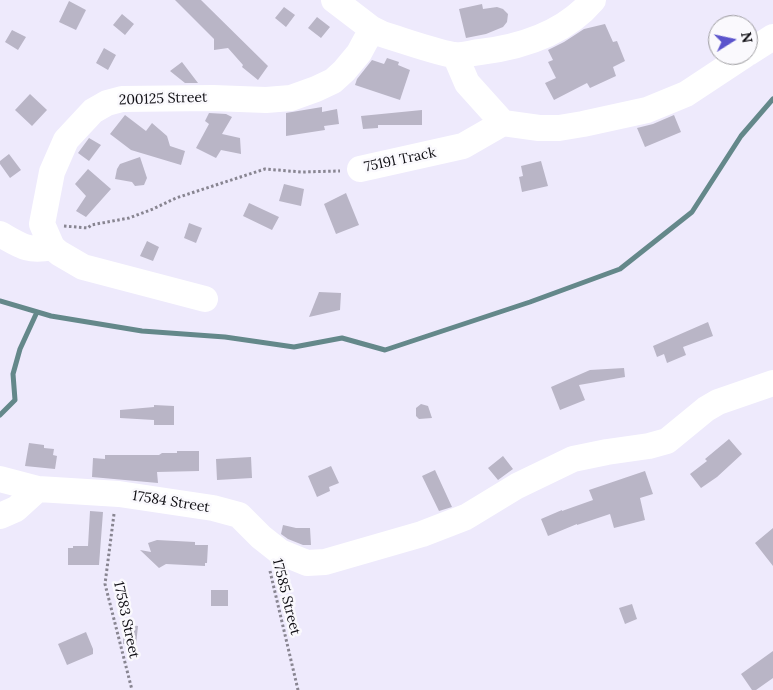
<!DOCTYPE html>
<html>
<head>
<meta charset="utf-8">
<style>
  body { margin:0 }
  #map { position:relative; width:773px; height:690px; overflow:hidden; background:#eeeafc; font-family:Lora,serif }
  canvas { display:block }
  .north { position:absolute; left:708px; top:15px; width:50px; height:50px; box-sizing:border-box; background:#faf9fd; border:1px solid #9c9b9f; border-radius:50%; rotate:80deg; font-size:14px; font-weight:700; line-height:20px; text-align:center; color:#0e0d12 }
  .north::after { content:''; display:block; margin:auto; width:18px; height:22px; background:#5b54cc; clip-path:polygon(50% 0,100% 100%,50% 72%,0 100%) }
</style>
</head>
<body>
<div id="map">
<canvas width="773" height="690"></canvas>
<div class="north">N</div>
</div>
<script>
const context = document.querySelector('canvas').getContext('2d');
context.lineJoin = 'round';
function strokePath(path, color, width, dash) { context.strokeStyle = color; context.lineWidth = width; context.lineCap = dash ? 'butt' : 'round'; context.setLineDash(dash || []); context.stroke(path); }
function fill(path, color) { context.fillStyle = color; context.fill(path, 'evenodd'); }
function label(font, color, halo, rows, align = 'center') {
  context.font = font + ' Lora,serif'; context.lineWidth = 5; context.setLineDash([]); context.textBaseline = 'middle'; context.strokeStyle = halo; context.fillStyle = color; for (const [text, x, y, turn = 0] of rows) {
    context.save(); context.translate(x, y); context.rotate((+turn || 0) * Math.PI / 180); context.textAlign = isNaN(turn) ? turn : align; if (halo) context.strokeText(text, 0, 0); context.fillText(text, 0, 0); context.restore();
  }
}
strokePath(new Path2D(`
  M0 301 51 316 142 331 225 337 294 347 342 338 385 350 530 302 620 269 692 212 741 136 773 99
  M0 415 15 400 13 374 20 349 37 312`), '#64888a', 5);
fill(new Path2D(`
  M175 0H201L268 66 258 80 242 67 243 65 228 48 214 50V39Z
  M69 1 86 10 76 30 59 22Z
  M482 4 483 9 497 7 503 9 508 14 507 22 503 27 486 34 466 38 459 9Z
  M284 7 295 15 286 27 275 18Z
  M122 14 134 24 125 35 113 25Z
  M317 17 330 27 321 38 308 28Z
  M605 24 613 42 617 41 625 61 613 67 616 76 590 88 587 83 554 100 545 83 556 78 548 62 553 60 548 50 564 42 584 29Z
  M12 30 26 37 18 50 5 42Z
  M104 48 116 55 108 70 96 63Z
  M387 58 399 62 398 65 410 70 400 100 355 85 357 79 372 60 384 64Z
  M182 62 198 83H185L170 71Z
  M30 94 47 110 32 126 15 110Z
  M322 107V112L337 109 339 124 324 126 325 130 286 136V113Z
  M422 110V125H378V128L363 129 361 116Z
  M209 113 226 114 232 117 222 134 240 138 241 154 221 150 216 158 196 148 209 124 205 121Z
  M125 115 146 131 152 123 167 136 170 146 185 151 181 165 131 150 110 134Z
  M674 115 681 132 645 147 637 128 653 124Z
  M89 138 101 145 89 161 78 153Z
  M9 154 21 170 10 178 0 164V161Z
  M140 157 147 178 144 185 135 186 132 182 115 179 117 169 120 164Z
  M541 161 548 186 522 192 519 177 523 176 521 166Z
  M88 169 111 189 86 217 76 211 86 196 75 184Z
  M284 184 304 189 301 206 279 201Z
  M346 193 359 225 336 234 324 204Z
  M249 203 279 217 272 230 243 216Z
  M189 223 202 228 196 243 184 238Z
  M147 241 159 247 153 261 140 256Z
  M319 292 341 293 340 310 309 317Z
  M708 322 713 336 683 347 686 355 667 363 664 354 657 357 653 346Z
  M624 368 625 377 579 385 585 400 560 410 551 387 590 370Z
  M421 404 428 406 432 418 419 419 416 416V408Z
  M154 405 174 406V425H154V420L120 418V410L154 407Z
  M729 439 742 454 717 477 701 488 690 474 707 461 705 459Z
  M29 443 44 445V448L54 449 53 455 57 456 55 469 25 466Z
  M177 451H199V471L157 472 158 483 92 477 93 458 105 459V455H159L162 453H177Z
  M503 456 513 469 498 480 488 468Z
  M251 457 252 478 217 480 216 459Z
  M331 466 339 483 329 487 330 491 317 497 308 476Z
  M435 470 452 507 439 511 422 476Z
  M645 471 653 494 640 498 645 520 614 528 610 514 577 525V524L548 536 541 519 562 510V511L593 500 589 490Z
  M90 511 103 512 99 565H68V548H73V546H88Z
  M283 525 296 528H310L311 545H303L288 539 281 534Z
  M773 528V566L755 543Z
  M157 540 195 542V545H208L207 563H205V566L166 564 159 568 140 550 151 552 148 543Z
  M211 590H228V606H211Z
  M632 604 637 619 625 624 619 608Z
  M124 624 138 626 136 645 123 644Z
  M86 632 93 649V654L67 665 58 644Z
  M773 651V678L756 690H752L741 674Z`), '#b9b5c6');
strokePath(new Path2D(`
  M64 226 88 228 91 225 129 218 153 209 176 198 265 169 301 172 340 171
  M114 514 105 584 132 690
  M270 571 298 690`), '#888591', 3, [2.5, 2.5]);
strokePath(new Path2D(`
  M334 0 372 29 382 34C405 41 429 50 453 55 461 56 471 53 480 52 521 47 565 33 593 0
  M748 53 773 37
  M455 55 467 83 503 123
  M360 169 463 146 503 123 539 128H559L583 124 647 110 686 94 745 55
  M0 234C21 246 28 252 52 247
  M205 299 83 267 59 253 52 247 42 224 52 172 66 140 93 111 107 103 122 99 213 98 266 100 291 98 316 89 333 81 344 71 359 53 372 29
  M0 479 38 489 119 494 213 508 239 515 261 537 280 552 307 563 325 562 422 534 466 517 517 486 573 459 607 452 649 446 667 441 706 409 718 402 773 383
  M0 516 16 509 38 489`), '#fff', 26);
label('14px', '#0e0d12', '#faf9fd', [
  ["200125 Street",163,99,-2],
  ["75191 Track",400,160,-12],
  ["17584 Street",171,502,9],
  ["17585 Street",286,597,76],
  ["17583 Street",126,620,78]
]);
</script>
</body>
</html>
